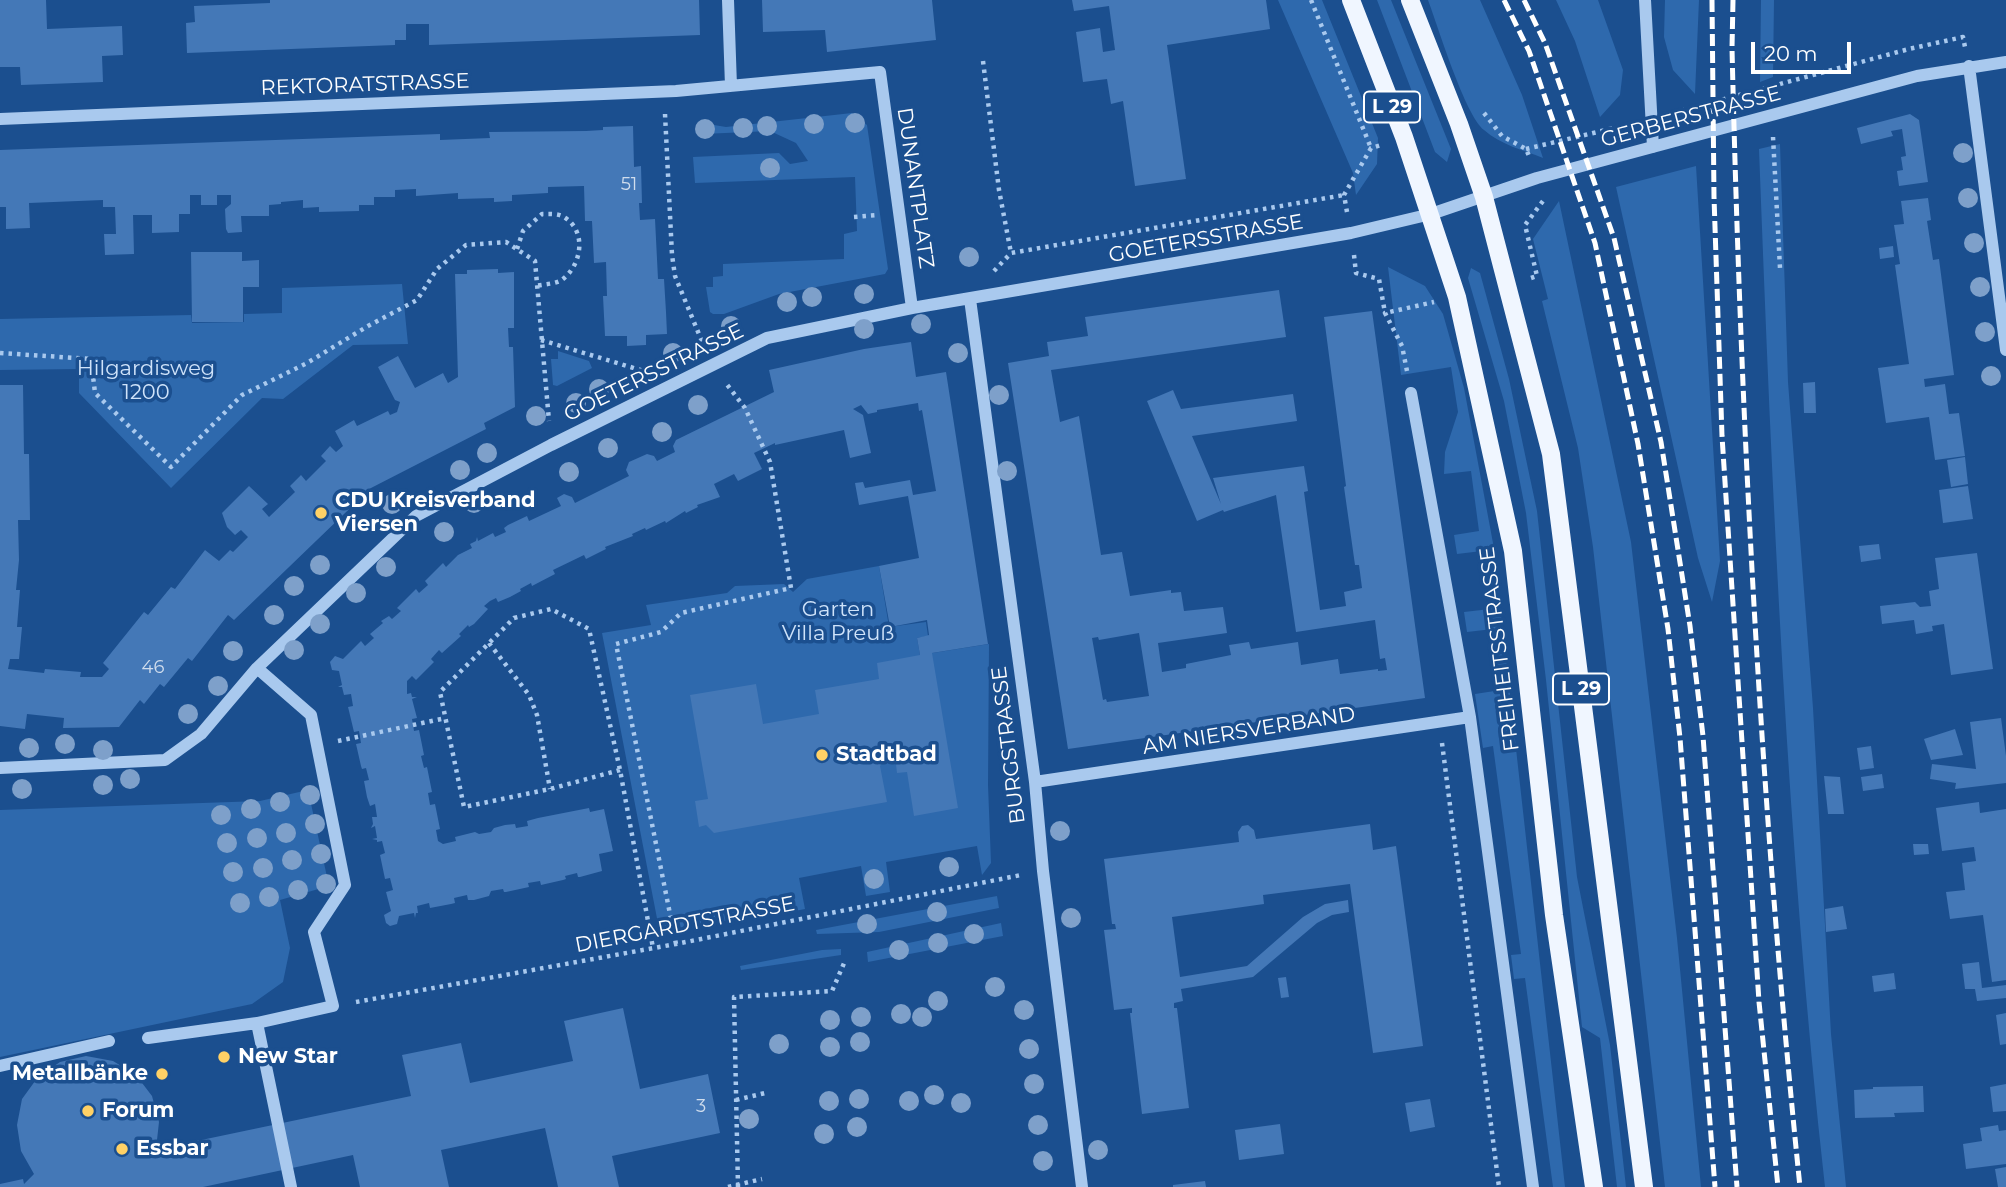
<!DOCTYPE html>
<html>
<head>
<meta charset="utf-8">
<style>
  body { margin:0 }
  #map { position:relative; width:2006px; height:1187px; overflow:hidden; background:#1b4f8f; font-family:Montserrat,sans-serif }
  canvas { display:block }
  .scale { position:absolute; left:1751px; top:42px; width:100px; height:32px; box-sizing:border-box; border:4px solid #fff; border-top:0; padding-left:9px; font-size:21px; line-height:24px; white-space:nowrap; color:#fff; -webkit-text-stroke:5px #1b4f8f; paint-order:stroke }
</style>
</head>
<body>
<div id="map">
<canvas width="2006" height="1187"></canvas>
<div class="scale">20 m</div>
</div>
<script>
const context = document.querySelector('canvas').getContext('2d');
context.lineJoin = 'round';
function fill(path, color) { context.fillStyle = color; context.fill(path, 'evenodd'); }
function strokePath(path, color, width, dash) { context.strokeStyle = color; context.lineWidth = width; context.lineCap = dash ? 'butt' : 'round'; context.setLineDash(dash || []); context.stroke(path); }
function label(font, color, halo, rows, align = 'center') {
  context.font = font + ' Montserrat,sans-serif'; context.lineWidth = 7; context.setLineDash([]); context.textBaseline = 'middle'; context.strokeStyle = halo; context.fillStyle = color; for (const [text, x, y, turn = 0] of rows) {
    context.save(); context.translate(x, y); context.rotate((+turn || 0) * Math.PI / 180); context.textAlign = isNaN(turn) ? turn : align; if (halo) context.strokeText(text, 0, 0); context.fillText(text, 0, 0); context.restore();
  }
}
fill(new Path2D(`
  M1278 0H1322L1378 138 1377 164 1356 195 1353 173Z
  M1377 0H1391L1451 149 1447 162 1435 152Z
  M1428 0H1480L1522 95 1543 158C1523 150 1501 145 1484 130 1465 115 1438 27 1428 0Z
  M1556 0H1598L1623 70 1620 95 1600 117 1575 41Z
  M1665 0H1699L1695 94 1673 70 1664 37Z
  M1761 0H1774L1773 77 1760 82Z
  M852 113 867 125 888 269 885 274 779 294 724 314H713L710 312 706 287H713V277L723 276V264L844 259V234L857 231 855 177 695 183 693 157 779 153 790 164 808 161 796 143 770 131 703 134 702 123 726 127Z
  M1780 144 1788 382 1813 708 1831 1034 1846 1187H1825C1787 842 1772 495 1759 149Z
  M1696 166 1720 561 1712 602 1698 558 1616 187Z
  M1559 201 1631 542 1677 938 1701 1187H1665L1593 547 1578 448 1542 301 1548 299 1533 239Z
  M1388 267 1425 286 1443 314 1464 388 1493 543 1565 1187H1553L1525 978 1514 979 1511 955 1521 954 1493 746 1483 748 1475 694 1501 690 1493 629 1467 632 1464 612 1490 609 1482 551 1457 554 1454 535 1479 531 1471 471 1444 474 1445 452 1458 412 1451 367 1401 375Z
  M1471 268 1480 273 1509 379 1537 511 1577 877 1610 1045 1626 1187H1617L1600 1038 1582 1027 1546 680 1526 513 1504 401 1468 278Z
  M402 284 408 344 353 345 283 399 262 398 171 488 79 393V369L0 370V319L191 315 192 323 244 322V314L282 313V288Z
  M558 351 589 361 592 368 557 386 553 385 551 359H558Z
  M879 566 889 627 926 622 928 636 917 638 920 655 989 644 988 785 991 863 982 875 977 846 886 862 890 892 866 896 861 866 799 878 805 909 769 916 763 913 660 934 602 633 651 625 646 605 727 593 735 586 784 584 793 592 807 579Z
  M308 790 329 886 280 900 290 948 283 982 252 1004 0 1057V810L260 801Z
  M997 896 999 908 879 932 817 934 816 930Z
  M1001 923 1003 936 868 962 867 952Z
  M841 949V955L741 970 740 966 822 950Z`), '#2e69ad');
fill(new Path2D(`
  M0 0H46L47 29 122 26 123 55 102 56 103 82 21 85 20 67H0Z
  M270 0H699L700 35 429 45V24H406V40H395V45L187 53 186 23 195 22 194 6 270 3Z
  M762 0H932L936 40 827 52 825 30 763 32Z
  M1072 0H1266L1270 29 1167 45 1186 179 1135 186 1123 101 1111 104 1107 79 1083 82 1076 32 1100 28 1103 52 1115 50 1109 6 1074 11Z
  M1910 114 1919 120 1928 182 1899 186 1897 171 1903 170 1901 157 1906 156 1902 129 1891 131 1893 136 1861 144 1857 128Z
  M633 126 634 167 641 166 642 203H639L640 220 655 219 658 279H664L666 312 667 334 646 335V345L627 346V336H605L603 296H607L606 262 594 263 592 221H585L584 186 548 187V193L512 195V201L494 202V198L458 199V193L416 196V189L395 190V197H374V205H359V211L319 212V207L303 208V200L281 202V204L269 205V216H241L242 232 228 233 226 229 225 209 231 204V195H217V205H201V195H190V214H179V232L152 233V215H133L134 254 105 255 104 234H116L115 207H103V200L29 203 30 228 6 229V207H0V150L440 134V140L490 138 489 132 586 131 603 130V127Z
  M1928 198 1931 220 1927 221 1933 260 1939 259 1954 375 1924 379 1925 387 1945 384 1949 414 1959 413 1965 456 1935 460 1929 417 1886 423 1878 368 1909 364 1895 265 1900 264 1894 225 1904 224 1901 201Z
  M1893 246 1894 257 1880 259 1879 248Z
  M191 252H242V261L259 260V287H243V322H192Z
  M498 269V273L514 272V328H508L509 347H513L515 407 484 423 486 429 371 488 234 620 228 615 192 661 188 658 164 687 160 684 144 704 140 700 119 727 63 728 64 718 27 714 25 729 0 726V385H23L24 454H29L30 520H18L19 560 16 590H20L17 627H22L19 659H10L8 669 44 673 45 669 81 672 80 677H102L109 669 103 663 144 612 148 615 171 587 175 589 205 550 219 561 230 550 233 552 248 537 241 530 235 535 227 527 222 513 249 486 268 504 262 509 269 517 295 492 290 486 301 475 306 481 326 461 321 456 330 446 336 452 343 446 335 431 354 420 357 426 388 411 390 415 397 412 400 402 395 400 378 367 398 356 415 388 443 373 448 383 458 377 455 274H467V270Z
  M1279 290 1286 337 1051 370 1060 422 1079 416 1101 555 1122 552 1130 596 1171 590V593L1181 592 1184 611 1223 607 1227 633 1158 643 1162 672 1186 668V664L1231 655 1229 645 1249 642 1251 649 1298 642 1301 665 1338 659 1340 674 1378 669V671L1387 670 1385 658 1380 659 1375 620 1296 632 1276 495 1224 512 1223 510 1197 521 1147 401 1173 390 1181 409 1293 394 1297 421 1192 436 1221 504 1213 478 1304 466 1308 491 1304 492 1320 610 1346 606 1344 592 1362 588 1359 565H1355L1344 487 1346 486 1324 317 1372 311 1425 698 1068 749 1008 363 1049 356 1047 342 1088 336 1085 317ZM1139 633 1149 696 1107 702 1106 699 1103 700 1092 638 1098 637 1099 640Z
  M911 342 916 377 946 372 988 644 932 653 958 808 914 816 907 772 897 773 895 756 888 757 880 766 887 802 714 833 706 825 699 827 695 801 708 799 690 695 756 684 763 724 819 714 815 690 879 679 877 663 920 655 917 638 929 635 927 620 890 627 879 566 919 558 908 496 859 505 855 483 863 482 865 488 910 480 913 495 936 491 922 410 919 411 918 403 877 410V412L868 414 861 405 853 409 863 415 871 453 850 458 844 430 775 445V443L754 453 762 469 738 481 734 474 714 484 720 497 697 505 698 507 686 513 685 511 666 523 665 521 646 530 645 528 632 534 633 536 605 547 606 549 586 559 584 555 553 570 555 574 532 586 531 583 520 589 521 591 510 597 498 602 496 598 490 601 484 606 488 609 474 624 469 627 468 625 459 634 461 636 442 653 439 650 431 659 434 662 416 680 412 676 407 681V694L411 693 412 697H417L412 699 417 718 412 719 414 731 419 730 424 755 421 756 424 768 427 767 432 792 428 793 430 805 435 804 440 829 436 830 438 841 443 844 456 841 455 837 475 832 479 834 491 832 494 828 505 825 515 824 516 828 528 826 527 821 538 818 589 808 590 812 604 809 613 851 599 854 602 871 580 877H578L577 873 565 876 566 879 563 880 541 885 540 881 528 883 529 887 506 892H504L503 889 491 891 489 896 474 900H468L467 895 454 898 455 903 451 904 430 908 429 903 417 906 418 913H416L415 918 414 913 399 916 397 924 390 926 386 923 384 915 391 911 386 892 393 890 390 878 385 879 380 855 385 853 382 841 377 842V840L372 839 377 838 375 826 371 828 373 824 372 817H377L375 804 370 806 367 797 364 781 369 780 366 768 362 769 361 766 356 744 361 743 359 731 354 732 349 711 348 707 353 706 351 694 344 695 342 687H338L342 685 339 671 332 670 330 662 335 656 343 659 361 641 365 646 374 638 370 634 383 623 381 621 389 616 392 619 401 611 397 608 416 589 419 593 428 585 425 581 443 563 446 567 458 555 472 548 470 544 476 541 477 537 478 541 493 533 495 537 506 532 504 528 508 525 527 516 529 521 561 506 557 498 564 494 572 497 575 503 629 476 626 470 629 462 647 454 654 456 657 461 675 452 673 446 676 440 774 392 769 370 864 349Z
  M1815 382 1816 413H1804L1803 383Z
  M1965 457 1968 484 1951 487 1947 460Z
  M1968 486 1973 519 1943 523 1939 490Z
  M1879 544 1881 559 1861 562 1859 546Z
  M1977 553 1993 669 1951 675 1944 624 1932 626 1933 631 1916 634 1914 620 1882 624 1880 606 1915 602 1920 607 1931 606 1929 591 1939 589 1935 558Z
  M2001 718 2006 756V783L1955 789 1956 783 1930 779 1932 764 1976 769 1970 722Z
  M1955 729 1963 755 1931 760 1924 739Z
  M1871 746 1874 768 1860 770 1857 748Z
  M1882 774 1884 788 1863 791 1861 777Z
  M1824 776 1840 777 1844 814H1828Z
  M1979 802 1980 813 2006 809V980L1992 982 1983 915 1950 919 1946 892 1965 890 1962 863 1976 861 1974 847 1942 851 1936 808Z
  M1370 824 1373 850 1396 846 1423 1046 1373 1053 1350 884 1263 895 1264 904 1172 917 1180 977 1247 966 1303 917 1325 904 1348 900 1349 912 1332 915 1317 923 1253 977 1181 989 1183 1001 1174 1003V1008H1177L1189 1108 1142 1114 1130 1013H1132V1008L1114 1010 1104 930 1116 929 1115 924H1112L1104 859 1239 842 1238 832 1242 826 1248 825 1254 830 1256 839Z
  M1913 844H1928L1929 854 1914 855Z
  M1843 906 1847 929 1826 932 1825 909Z
  M1979 962 1982 988 2006 985V998L1977 1001 1975 989H1965L1962 964Z
  M1894 973 1896 989 1874 992 1872 976Z
  M1286 977 1289 997 1281 998 1278 978Z
  M623 1008 640 1089 708 1074 720 1133 612 1156 619 1187H558L545 1128 441 1150 449 1187H360L353 1155 203 1187H0V1184L23 1179 24 1184 34 1174 21 1151 17 1125 22 1099 38 1077 60 1062 86 1056 113 1061 136 1075 152 1096 159 1122 156 1149 169 1153 168 1147 411 1096 402 1055 461 1043 470 1083 573 1061 564 1021Z
  M2006 1013V1044L2000 1045 1996 1015Z
  M2006 1084V1111L1993 1112 1990 1087Z
  M1923 1086 1924 1112 1894 1113 1895 1117 1855 1118 1854 1090 1873 1089V1087Z
  M1430 1099 1435 1127 1410 1132 1405 1103Z
  M1280 1124 1284 1154 1239 1160 1235 1130Z
  M1998 1125 1999 1131 2006 1130V1164L1966 1169 1963 1144 1982 1141 1980 1128Z
  M2006 1167V1187H1998L1995 1169Z
  M1205 1181 1206 1187H1173V1185Z`), '#4478b7');
strokePath(new Path2D(`
  M1311 0 1371 148
  M983 61 999 190 1011 253
  M1484 113 1502 136 1526 149 1529 156
  M1673 113 1909 49 1963 37 1965 47
  M665 114 672 255 675 276 703 344
  M1773 137 1780 268
  M1526 149 1631 124
  M1347 212 1344 195 1371 148 1381 145
  M854 217 878 215
  M517 249 523 231 542 214C549 214 558 213 564 217 587 231 582 264 563 279 557 284 544 284 536 286
  M1354 255 1356 273 1379 279 1385 313
  M994 271 1011 253 1344 195
  M1531 278 1537 276 1525 225 1543 201
  M541 340 647 372
  M0 353 91 359 95 393 171 467 242 395 307 363 368 326 417 300 437 269 466 245 506 242 535 261 549 421
  M1407 371 1402 346 1385 313 1434 302
  M489 643 529 695 537 715 550 789
  M338 741 446 718
  M1442 743 1499 1187
  M620 770 550 789 464 807 440 692 514 618 551 609 589 629 620 770 653 948
  M676 944 616 644 661 632 681 613 791 588 770 462 745 408 725 382
  M356 1002 676 944 1021 875
  M736 1100 765 1093
  M728 1187 762 1179
  M738 1187 734 997 832 991 845 961`), '#a9c9ee', 4.5, [3.5, 5]);
strokePath(new Path2D(`
  M728 0 731 86
  M1645 0 1653 147
  M1969 66 2006 350
  M0 119 676 91 880 72 912 308
  M970 299 1035 782 1043 871 1082 1187
  M1411 393 1470 717 1533 1187
  M0 768 165 760 201 734 257 668 416 516 551 445 767 338 912 308 1351 233 1431 214 1537 178 1917 76 2006 62
  M1035 782 1470 717
  M257 1023 291 1187
  M148 1038 257 1023 333 1006 314 932 345 885 311 715 257 668
  M0 1066 109 1041`), '#a9c9ee', 12);
strokePath(new Path2D(`
  M1351 0 1404 137 1457 297 1513 551 1554 915 1594 1187
  M1410 0 1459 124 1484 197 1551 454 1644 1187`), '#f0f6ff', 18);
strokePath(new Path2D(`
  M1504 0 1529 51 1595 243 1638 444 1668 629 1680 738 1715 1187
  M1524 0 1545 43 1614 238 1661 442 1690 626 1703 736 1737 1187
  M1712 0 1714 197 1722 436 1759 1002 1778 1187
  M1733 0 1732 48C1741 429 1761 808 1800 1187`), '#fff', 5, [12, 5]);
context.fillStyle = '#7ea0ca';
for (const [x, y] of [
  [855,123],
  [814,124],
  [767,126],
  [743,128],
  [705,129],
  [1963,153],
  [770,168],
  [1968,198],
  [1974,243],
  [969,257],
  [1980,287],
  [864,294],
  [812,297],
  [787,302],
  [921,324],
  [731,326],
  [864,329],
  [1985,332],
  [673,353],
  [958,353],
  [1991,376],
  [599,389],
  [999,395],
  [576,403],
  [698,405],
  [536,416],
  [662,432],
  [608,448],
  [487,453],
  [460,470],
  [1007,471],
  [569,472],
  [474,503],
  [392,504],
  [444,532],
  [320,565],
  [386,567],
  [294,586],
  [356,593],
  [274,615],
  [320,624],
  [294,650],
  [233,651],
  [218,686],
  [188,714],
  [65,744],
  [29,748],
  [103,750],
  [130,779],
  [103,785],
  [22,789],
  [310,795],
  [280,802],
  [251,809],
  [221,815],
  [315,824],
  [1060,831],
  [286,833],
  [257,838],
  [227,843],
  [321,854],
  [292,860],
  [949,867],
  [263,868],
  [233,872],
  [874,879],
  [326,884],
  [298,890],
  [269,897],
  [240,903],
  [937,912],
  [1071,918],
  [867,924],
  [974,934],
  [938,943],
  [899,950],
  [995,987],
  [938,1001],
  [1024,1010],
  [901,1014],
  [861,1017],
  [922,1017],
  [830,1020],
  [860,1042],
  [779,1044],
  [830,1047],
  [1029,1049],
  [1034,1084],
  [934,1095],
  [859,1099],
  [829,1101],
  [909,1101],
  [961,1103],
  [749,1119],
  [1038,1125],
  [857,1127],
  [824,1134],
  [1098,1150],
  [1043,1161]
]) { context.beginPath(); context.arc(x, y, 10, 0, 2 * Math.PI); context.fill(); }
for (const [x, y, r, color] of [
  [321,513,7,"#ffd166"],
  [822,755,7,"#ffd166"],
  [224,1057,7,"#ffd166"],
  [162,1074,7,"#ffd166"],
  [88,1111,7,"#ffd166"],
  [122,1149,7,"#ffd166"]
]) { const dot = new Path2D(); dot.arc(x, y, r, 0, 2 * Math.PI); context.fillStyle = color; context.fill(dot); strokePath(dot, '#1b4f8f', 2.5); }
label('18px', '#d0dded', null, [
  ["51",629,185],
  ["46",153,668],
  ["3",701,1107]
]);
for (const [x, y, w] of [
  [1392,107,56],
  [1581,689,56]
]) { const box = new Path2D(); box.roundRect(x - w / 2, y - 15.5, w, 31, 5); context.fillStyle = '#1b4f8f'; context.fill(box); strokePath(box, '#fff', 2); }
label('bold 19px', '#fff', null, [
  ["L 29",1392,107],
  ["L 29",1581,689]
]);
label('21px', '#fff', '#1b4f8f', [
  ["REKTORATSTRASSE",365,85,-2],
  ["GERBERSTRASSE",1691,117,-15],
  ["DUNANTPLATZ",915,188,82],
  ["GOETERSSTRASSE",1206,239,-10],
  ["GOETERSSTRASSE",654,373,-26],
  ["FREIHEITSSTRASSE",1500,649,-97],
  ["AM NIERSVERBAND",1249,731,-9],
  ["BURGSTRASSE",1009,745,-97],
  ["DIERGARDTSTRASSE",685,925,-11]
]);
label('21px', '#cfe3fa', '#1b4f8f', [
  ["Hilgardisweg",146,369],
  ["1200",146,393],
  ["Garten",838,610],
  ["Villa Preuß",838,634]
]);
label('bold 21px', '#fff', '#1b4f8f', [
  ["CDU Kreisverband",335,501],
  ["Viersen",335,525],
  ["Stadtbad",836,755],
  ["New Star",238,1057],
  ["Metallbänke",148,1074,"right"],
  ["Forum",102,1111],
  ["Essbar",136,1149]
], 'left');
</script>
</body>
</html>
